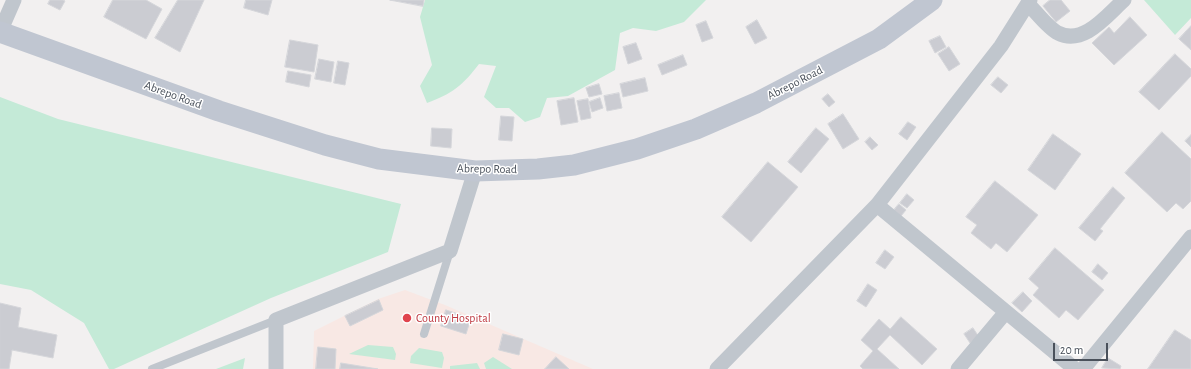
<!DOCTYPE html>
<html>
<head>
<meta charset="utf-8">
<style>
  body { margin:0 }
  #map { position:relative; width:1191px; height:369px; overflow:hidden; background:#f2f0f0; font-family:"Alegreya Sans",sans-serif }
  canvas { display:block }
  .scale { position:absolute; left:1053px; top:343px; width:55px; height:18px; box-sizing:border-box; border:2px solid #4a515b; border-top:0; padding-left:5px; font-size:12px; line-height:14px; white-space:nowrap; color:#4a515b; -webkit-text-stroke:3px #fff; paint-order:stroke }
</style>
</head>
<body>
<div id="map">
<canvas width="1191" height="369"></canvas>
<div class="scale">20 m</div>
</div>
<script>
const context = document.querySelector('canvas').getContext('2d');
context.lineJoin = 'round';
function fill(path, color) { context.fillStyle = color; context.fill(path, 'evenodd'); }
function strokePath(path, color, width, dash) { context.strokeStyle = color; context.lineWidth = width; context.lineCap = dash ? 'butt' : 'round'; context.setLineDash(dash || []); context.stroke(path); }
function label(font, color, halo, rows, align = 'center') {
  context.font = font + ' "Alegreya Sans",sans-serif'; context.lineWidth = 3; context.setLineDash([]); context.textBaseline = 'middle'; context.strokeStyle = halo; context.fillStyle = color; for (const [text, x, y, turn = 0] of rows) {
    context.save(); context.translate(x, y); context.rotate((+turn || 0) * Math.PI / 180); context.textAlign = isNaN(turn) ? turn : align; if (halo) context.strokeText(text, 0, 0); context.fillText(text, 0, 0); context.restore();
  }
}
fill(new Path2D(`
  M405 290 445 305 593 369H313L314 331 378 299Z`), '#f8e8e4');
fill(new Path2D(`
  M425 0H706L684 22 656 31 633 28 620 33 615 70 568 96 547 98 540 117 525 122 509 108H496L484 97 496 66 479 64C463 85 452 94 427 103L420 86 432 65 420 17Z
  M1144 0H1191V18L1175 35Z
  M0 97 58 119 401 204 388 252 271 298 114 369H109L84 323 31 290 0 284Z
  M368 345 393 347 396 354 395 360 349 354Z
  M419 348 442 352 444 358 442 368 410 363 411 356Z
  M493 357 512 369H486L484 363Z
  M245 358 243 369H216Z
  M477 363 480 369H450V366Z`), '#c4ead7');
const building = new Path2D(`
  M50 0H63L65 1 60 10 48 4Z
  M113 0H146L162 9 146 39 104 17Z
  M178 0H204L180 52 155 38Z
  M246 0H272L268 15 244 8Z
  M390 0H424L423 6Z
  M1050 0H1061L1070 11 1056 22 1043 6Z
  M1130 17 1147 35 1114 65 1092 43 1109 27 1114 33Z
  M757 20 767 38 755 44 746 27Z
  M706 21 713 38 702 42 696 25Z
  M1191 26V50L1179 39Z
  M940 36 946 47 935 53 929 41Z
  M290 40 318 45 314 72 285 67Z
  M636 43 642 59 628 64 623 47Z
  M949 47 960 64 949 71 938 54Z
  M1175 54 1191 69V76L1159 110 1139 92Z
  M683 55 687 65 662 75 658 65Z
  M319 59 334 62 331 82 315 79Z
  M338 61 349 63 345 85 334 83Z
  M288 71 311 75 309 87 286 82Z
  M998 77 1008 85 1001 93 991 85Z
  M645 78 648 91 623 97 620 84Z
  M599 84 602 94 589 97 586 88Z
  M619 93 622 108 607 111 604 96Z
  M828 94 835 102 829 107 822 99Z
  M574 98 578 122 561 125 557 101Z
  M600 98 603 108 592 112 589 102Z
  M588 99 591 118 581 120 577 101Z
  M843 114 859 139 843 149 828 124Z
  M501 116 514 117 512 141 499 140Z
  M908 122 916 127 907 140 899 134Z
  M432 128 452 129 451 148 431 146Z
  M816 128 829 139 801 173 788 162Z
  M1162 132 1191 159V201L1183 209 1176 203 1167 212 1125 173Z
  M1053 134 1081 154 1055 190 1028 170Z
  M1191 135V147L1185 141Z
  M870 137 878 145 872 150 865 142Z
  M768 162 798 187 751 242 722 217Z
  M995 181 1038 215 1007 252 996 243 991 249 971 233 977 225 966 217Z
  M1113 187 1125 198 1100 229 1103 231 1095 241 1079 228Z
  M907 194 914 200 907 208 900 203Z
  M899 204 906 210 901 216 894 210Z
  M1055 248 1104 290 1078 320 1066 310 1059 318 1033 295 1039 288 1029 279Z
  M885 250 894 257 885 269 876 263Z
  M1098 264 1108 273 1102 280 1092 272Z
  M868 284 877 290 866 307 857 301Z
  M1023 292 1032 301 1022 312 1012 303Z
  M379 300 383 310 350 326 345 316Z
  M0 303 21 308 18 327 57 335 53 358 12 350 9 369H0Z
  M446 310 471 318 466 334 441 326Z
  M901 317 937 349 922 365 890 335 877 349 899 369H863L860 366 873 351 861 340 879 319 890 329Z
  M973 328 979 337 970 343 964 334Z
  M1175 330 1191 340V369H1148Z
  M503 334 523 339 519 355 499 350Z
  M318 347 336 349 335 369H316Z
  M556 357 569 369H545Z
  M1108 358 1121 366 1120 369 1102 368Z
  M341 363 378 369H340Z`);
fill(building, '#cbccd2');
strokePath(building, '#d5d6da', 1);
strokePath(new Path2D(`
  M424 334 450 251
  M152 369 276 320`), '#c0c6cd', 8);
strokePath(new Path2D(`
  M1029 5C1036 12 1049 29 1058 33 1084 46 1107 15 1124 0
  M0 32 14 0
  M877 205 1075 369
  M276 369V320L450 251 475 171
  M717 369 877 205 1001 46 1030 0
  M958 369 1005 313
  M1083 369 1191 237`), '#c0c6cd', 15);
strokePath(new Path2D(`
  M0 32 219 111 325 145 379 159 475 171 538 169 574 165 637 149 696 129 756 103 879 39 932 0`), '#c0c6d1', 21);
for (const [x, y, r, color] of [
  [407,318,5,"#e0444e"]
]) { const dot = new Path2D(); dot.arc(x, y, r, 0, 2 * Math.PI); context.fillStyle = color; context.fill(dot); strokePath(dot, '#fff', 1.5); }
label('12px', '#4a515b', '#fff', [
  ["Abrepo Road",795,83,-27],
  ["Abrepo Road",173,95,20],
  ["Abrepo Road",487,169,1]
]);
label('12px', '#be3a42', '#fff', [
  ["County Hospital",416,318]
], 'left');
</script>
</body>
</html>
